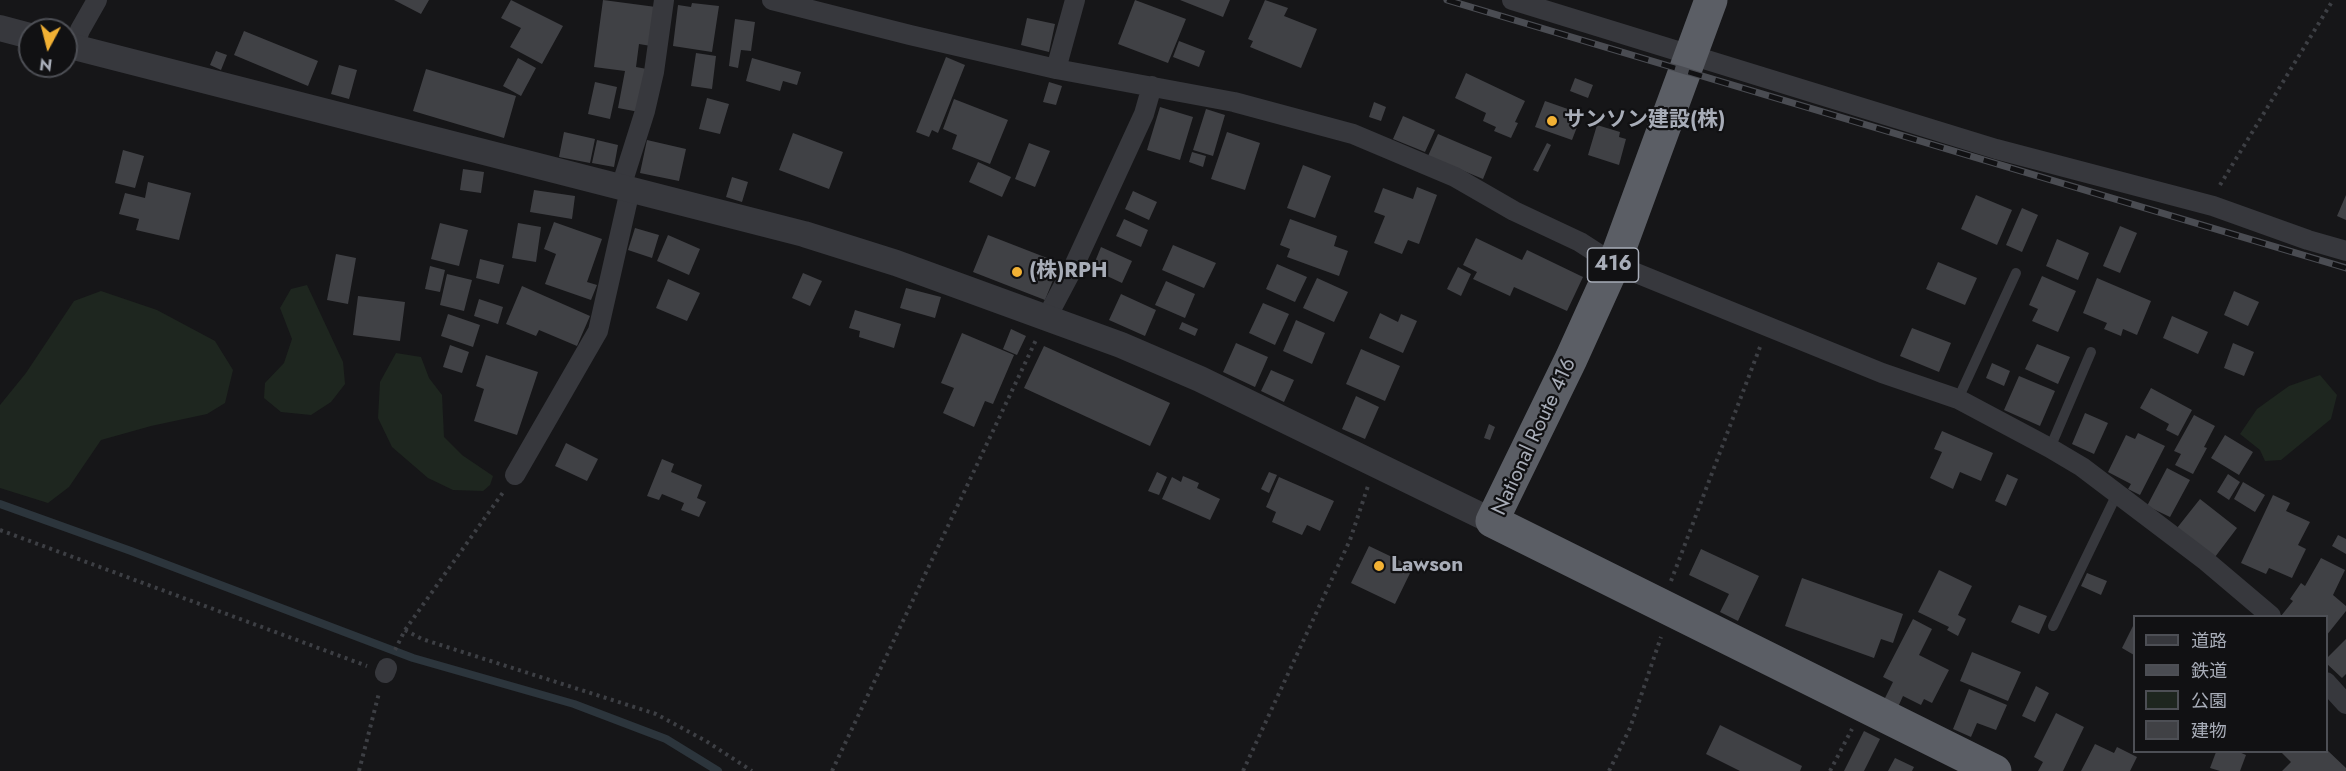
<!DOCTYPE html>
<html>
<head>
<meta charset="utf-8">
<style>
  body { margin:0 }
  #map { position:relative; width:2346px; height:771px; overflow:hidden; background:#161618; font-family:Jost,"Noto Sans JP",sans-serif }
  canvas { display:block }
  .legend { position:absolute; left:2133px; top:615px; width:195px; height:138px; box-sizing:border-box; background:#111113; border:2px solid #4d4f55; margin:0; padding:8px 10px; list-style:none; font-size:18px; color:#a8adb8 }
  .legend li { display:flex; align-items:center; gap:12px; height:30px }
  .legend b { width:30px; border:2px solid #4d4f55 }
  .north { position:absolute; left:18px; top:18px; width:60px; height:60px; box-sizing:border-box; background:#111113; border:2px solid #4d4f55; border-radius:50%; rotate:187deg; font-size:16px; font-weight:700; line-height:24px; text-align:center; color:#a8adb8 }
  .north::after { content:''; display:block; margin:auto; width:21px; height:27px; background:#f2b134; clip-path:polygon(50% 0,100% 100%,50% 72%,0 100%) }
</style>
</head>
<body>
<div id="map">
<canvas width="2346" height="771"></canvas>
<ul class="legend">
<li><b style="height:8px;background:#37383d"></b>道路</li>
<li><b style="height:8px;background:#4a4c52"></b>鉄道</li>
<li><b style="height:16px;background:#1e261f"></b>公園</li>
<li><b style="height:16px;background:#404145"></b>建物</li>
</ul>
<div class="north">N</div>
</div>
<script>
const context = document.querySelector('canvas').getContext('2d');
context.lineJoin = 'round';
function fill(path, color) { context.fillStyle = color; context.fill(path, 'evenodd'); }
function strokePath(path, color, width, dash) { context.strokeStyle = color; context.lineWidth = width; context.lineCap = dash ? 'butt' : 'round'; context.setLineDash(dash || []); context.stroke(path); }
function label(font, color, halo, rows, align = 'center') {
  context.font = font + ' Jost,"Noto Sans JP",sans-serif'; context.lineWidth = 4.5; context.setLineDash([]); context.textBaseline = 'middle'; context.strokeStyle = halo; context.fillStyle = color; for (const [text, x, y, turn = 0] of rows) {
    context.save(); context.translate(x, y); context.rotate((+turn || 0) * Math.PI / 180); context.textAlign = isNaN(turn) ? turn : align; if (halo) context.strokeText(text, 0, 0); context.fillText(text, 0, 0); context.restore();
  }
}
fill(new Path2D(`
  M307 285 343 362 345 384 331 402 311 415 281 412 264 398 265 383 284 363 292 339 280 308 291 289Z
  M101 291 157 310 215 341 233 370 225 403 207 414 151 426 101 440 69 487 48 503 0 488V405L26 373 74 301Z
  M396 353 421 357 429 378 442 395 444 437 462 455 493 476 490 485 483 491 453 490 428 478 392 447 378 418 380 382Z
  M2320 375 2337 395 2331 419 2281 460 2265 461 2260 450 2240 434 2257 409 2289 386Z`), '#1e261f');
strokePath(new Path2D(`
  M0 504 131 551 413 658 574 704 666 739 718 771`), '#2c353c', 8);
fill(new Path2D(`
  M394 0H429L421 14Z
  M511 0 563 26 542 64 510 47 521 28 501 18Z
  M603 0 656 7 651 46 639 44 636 67 647 69 639 112 618 108 625 71 594 67Z
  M1135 0 1186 19 1168 63 1118 44Z
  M1180 0H1230L1223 17Z
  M1265 0 1288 8 1284 16 1317 29 1301 68 1250 47 1253 41 1248 39Z
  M692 3 719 6 712 52 673 46 678 5 691 7Z
  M1027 18 1055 24 1049 52 1021 45Z
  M735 19 755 22 751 51 741 50 738 68 729 66Z
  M244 31 318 61 308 86 234 55Z
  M1179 41 1205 51 1199 67 1173 57Z
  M216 51 227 55 221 70 210 65Z
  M696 53 716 56 712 89 691 86Z
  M946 57 965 65 938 133 932 130 929 137 916 132Z
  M518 58 536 68 521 96 503 86Z
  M752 58 801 72 797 85 783 81 780 91 746 81Z
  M339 65 357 70 349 99 331 94Z
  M426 69 516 96 504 138 413 111Z
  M1466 73 1525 101 1515 122 1518 123 1511 138 1494 131 1496 127 1483 121 1486 113 1455 98Z
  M1575 78 1593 85 1588 98 1570 91Z
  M595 82 617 87 610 119 588 114Z
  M1049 82 1062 86 1056 105 1043 102Z
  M707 98 729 104 720 134 699 129Z
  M954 99 1008 120 990 164 952 149 957 135 943 129Z
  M1545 101 1582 114 1572 140 1535 127Z
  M1374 102 1386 107 1381 121 1369 117Z
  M1160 107 1193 117 1180 160 1147 150Z
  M1206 109 1225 115 1213 156 1193 150Z
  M1403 116 1435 130 1425 152 1393 139Z
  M1597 125 1620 132 1619 137 1626 139 1619 165 1588 155Z
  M564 132 595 139 590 163 559 157Z
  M1227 132 1260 143 1245 190 1211 179Z
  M793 133 843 152 829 189 779 170Z
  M1438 134 1492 157 1483 179 1428 156Z
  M597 140 618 145 614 167 592 163Z
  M647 140 686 149 679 181 640 173Z
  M1029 143 1050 151 1035 187 1015 179Z
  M1547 143 1551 145 1538 172 1533 170Z
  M123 150 144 156 135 188 115 183Z
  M1192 152 1206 156 1203 167 1189 162Z
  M978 162 1011 177 1002 197 969 182Z
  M1303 165 1331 176 1315 218 1287 208Z
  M463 169 484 172 481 193 460 190Z
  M732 177 748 182 742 202 726 197Z
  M148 182 191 193 179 240 136 230 139 219 119 214 125 193 145 198Z
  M1417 187 1437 195 1419 244 1408 240 1402 254 1374 243 1385 216 1374 212 1383 188 1413 199Z
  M534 190 575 196 572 219 530 212Z
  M1133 191 1157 202 1149 220 1125 209Z
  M1976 195 2012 210 1997 245 1961 229Z
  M2346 195V220L2337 216Z
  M2022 208 2038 215 2022 252 2006 245Z
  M1124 219 1148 230 1141 247 1116 236Z
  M1290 219 1337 236 1334 246 1348 251 1339 276 1287 257 1290 249 1280 245Z
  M554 222 602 239 587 282 597 285 591 300 545 284 556 254 544 249Z
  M440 223 468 230 459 266 431 259Z
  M518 223 541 227 536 262 512 258Z
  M2120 226 2137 233 2120 273 2103 266Z
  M635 228 659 235 652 258 628 250Z
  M668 235 700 249 689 275 657 261Z
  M988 235 1060 263 1045 300 973 272Z
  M1476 238 1522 260 1527 250 1583 277 1567 311 1514 287 1510 296 1473 279 1477 272 1463 265Z
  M2057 239 2089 253 2078 280 2046 266Z
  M1173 245 1216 263 1204 288 1162 270Z
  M1101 247 1132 261 1122 283 1092 269Z
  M336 254 356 258 348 304 327 300Z
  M480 259 504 265 499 284 476 278Z
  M1938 262 1977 278 1965 305 1926 289Z
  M1277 264 1307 277 1295 302 1266 289Z
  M430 266 445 270 440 292 425 289Z
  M1458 267 1471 274 1461 296 1447 289Z
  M803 273 822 281 810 306 792 298Z
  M447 274 472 280 464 311 440 305Z
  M2042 276 2076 291 2058 332 2032 321 2038 309 2029 305Z
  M1317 278 1348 292 1334 322 1303 308Z
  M2097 278 2151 301 2137 335 2123 329 2121 336 2104 329 2107 323 2083 313Z
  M668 279 700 293 687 321 656 308Z
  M1166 281 1195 294 1185 318 1155 305Z
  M522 286 590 316 577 346 539 330 536 336 506 324Z
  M906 288 941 297 935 318 900 308Z
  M2234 291 2259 302 2248 326 2224 315Z
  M1121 294 1156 310 1145 336 1109 320Z
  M358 296 405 302 400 341 353 335Z
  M479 299 503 307 498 324 474 316Z
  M1263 303 1289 314 1275 345 1249 333Z
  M855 310 901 324 894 348 859 337 860 331 849 328Z
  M1380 313 1398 322 1401 314 1417 321 1403 353 1369 338Z
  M448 314 480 325 473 347 441 336Z
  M2172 316 2208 332 2198 354 2163 338Z
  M1296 320 1325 333 1312 364 1283 351Z
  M1182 322 1198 329 1195 336 1179 329Z
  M1912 328 1951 343 1939 372 1900 356Z
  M1011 329 1026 336 1017 355 1003 349Z
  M962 333 1014 355 993 404 985 401 974 427 943 413 954 388 941 383Z
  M1236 343 1268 357 1255 387 1223 372Z
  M2233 343 2254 352 2244 376 2224 368Z
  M2037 344 2070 357 2058 384 2025 369Z
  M450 345 469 352 462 373 443 367Z
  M1044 346 1170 403 1150 446 1024 388Z
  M1361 349 1400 366 1385 401 1346 384Z
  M486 355 538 372 517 435 474 421 484 389 476 386Z
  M1992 363 2010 371 2004 386 1986 378Z
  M1271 370 1294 380 1284 402 1261 391Z
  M2019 376 2055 391 2040 426 2004 410Z
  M2151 388 2192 410 2178 436 2166 430 2169 424 2140 408Z
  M1356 396 1379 407 1365 439 1342 429Z
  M2085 413 2108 423 2094 454 2072 444Z
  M2194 415 2215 426 2204 447 2207 448 2193 474 2175 465 2181 454 2174 451Z
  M1489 424 1495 427 1490 440 1484 438Z
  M1942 431 1993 453 1981 481 1960 472 1953 489 1930 478 1942 452 1934 449Z
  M2138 433 2165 446 2140 495 2128 489 2131 484 2108 472 2126 435 2135 439Z
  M2225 435 2253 452 2239 475 2211 458Z
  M566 443 598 459 587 481 555 466Z
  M662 459 674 464 671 472 702 485 697 498 706 502 699 517 681 510 684 503 662 494 659 500 647 496Z
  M2167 468 2190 480 2170 517 2147 506Z
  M1157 472 1167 477 1159 495 1148 491Z
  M1269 472 1277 475 1269 493 1261 489Z
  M2007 474 2018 479 2006 506 1995 501Z
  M2228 474 2240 482 2229 500 2217 492Z
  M1183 476 1199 483 1197 488 1220 499 1210 520 1162 499 1172 477 1181 482Z
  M1279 477 1334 501 1320 531 1307 525 1302 535 1272 522 1276 512 1266 507Z
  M2243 482 2265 495 2255 512 2234 499Z
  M2273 495 2290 503 2286 511 2310 522 2298 545 2306 549 2292 578 2269 568 2266 574 2241 563Z
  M2200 499 2237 528 2215 557 2177 528Z
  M2338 535 2346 539V554L2332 546Z
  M1369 546 1413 567 1395 604 1351 583Z
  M1701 549 1759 576 1738 621 1720 612 1729 594 1689 575Z
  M2321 558 2345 570 2333 595 2346 606V611L2326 636V616H2281L2293 601 2290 599 2301 583 2305 586Z
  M1939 570 1972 586 1958 615 1966 619 1958 636 1947 630 1949 627 1918 612Z
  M2087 573 2107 581 2101 595 2081 586Z
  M1802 578 1903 614 1893 643 1881 639 1874 658 1785 626Z
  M2019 605 2047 616 2039 634 2011 622Z
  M1913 619 1932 629 1919 655 1949 670 1932 703 1924 699 1921 705 1903 696 1898 707 1884 700 1893 682 1883 677Z
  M2134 624V655L2122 648Z
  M2346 639V674L2342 678 2326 663V659Z
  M1972 652 2021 672 2008 701 1960 681Z
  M2036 686 2049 693 2035 722 2022 716Z
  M1969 689 2007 705 1996 730 1977 723 1971 737 1953 729Z
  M2056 713 2084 727 2063 771H2038L2043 762 2034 757Z
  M1720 725 1802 766 1800 771H1740L1706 754Z
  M1864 731 1880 739 1864 771H1844Z
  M2095 744 2114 753 2117 747 2137 757 2130 771H2081Z
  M2326 749 2346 768V771H2282L2291 762 2281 752H2326Z
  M2216 752H2239L2246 755 2240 771H2220L2210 768Z
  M1895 758 1914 767 1912 771H1888Z`), '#404145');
strokePath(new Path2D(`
  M2220 185 2333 0
  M0 530 367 666
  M1671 581 1760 347
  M405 630 422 639 656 714 706 741 752 771
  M395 650 405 630 504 491
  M359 771 379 693
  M832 771 1036 340
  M1243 771 1350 540 1368 486
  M1609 771 1630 728 1661 637
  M1830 771 1852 729`), '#3d3f44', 4, [3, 4.5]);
strokePath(new Path2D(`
  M1958 399 2016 273
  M2050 448 2091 352
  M2053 626 2117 494`), '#37383d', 10);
strokePath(new Path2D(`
  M772 0 910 35 1056 69 1234 102 1353 134 1455 177 1514 211 1580 242 1614 264 1882 373 1958 399 2050 448 2082 467 2206 561 2271 616
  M1512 0 1996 149 2213 206 2308 240 2346 251
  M74 47 80 30 97 0
  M1056 69 1075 0
  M621 187 645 111 654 72 664 0
  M1047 317 1073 268 1144 114 1152 86
  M515 475 598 331 630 190
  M385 673 387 668
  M2326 682 2346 704`), '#37383d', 20);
strokePath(new Path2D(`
  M0 28 30 36
  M66 45 804 234 896 263 1121 345 1200 379 1492 521`), '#37383d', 26);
strokePath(new Path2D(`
  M1711 0 1614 264 1571 359 1492 521 1995 771`), '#5b5e65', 33);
const rail = new Path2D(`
  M1447 0 2346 268`);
strokePath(rail, '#4a4c52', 7);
strokePath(rail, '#111113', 4.5, [14]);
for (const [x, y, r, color] of [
  [1552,121,6,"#f2b134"],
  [1017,272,6,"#f2b134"],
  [1379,566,6,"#f2b134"]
]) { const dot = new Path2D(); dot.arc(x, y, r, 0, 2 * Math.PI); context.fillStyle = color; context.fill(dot); strokePath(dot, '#111113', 2); }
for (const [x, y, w] of [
  [1613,265,51]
]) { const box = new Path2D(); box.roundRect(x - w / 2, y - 17, w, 34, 4.5); context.fillStyle = '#111113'; context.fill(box); strokePath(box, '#a8adb8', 1.5); }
label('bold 20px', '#a8adb8', null, [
  ["416",1613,265]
]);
label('bold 21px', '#a8adb8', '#111113', [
  ["サンソン建設(株)",1564,121],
  ["(株)RPH",1029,272],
  ["Lawson",1391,566]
], 'left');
label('21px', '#a8adb8', '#111113', [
  ["National Route 416",1535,437,-65]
]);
</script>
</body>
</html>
